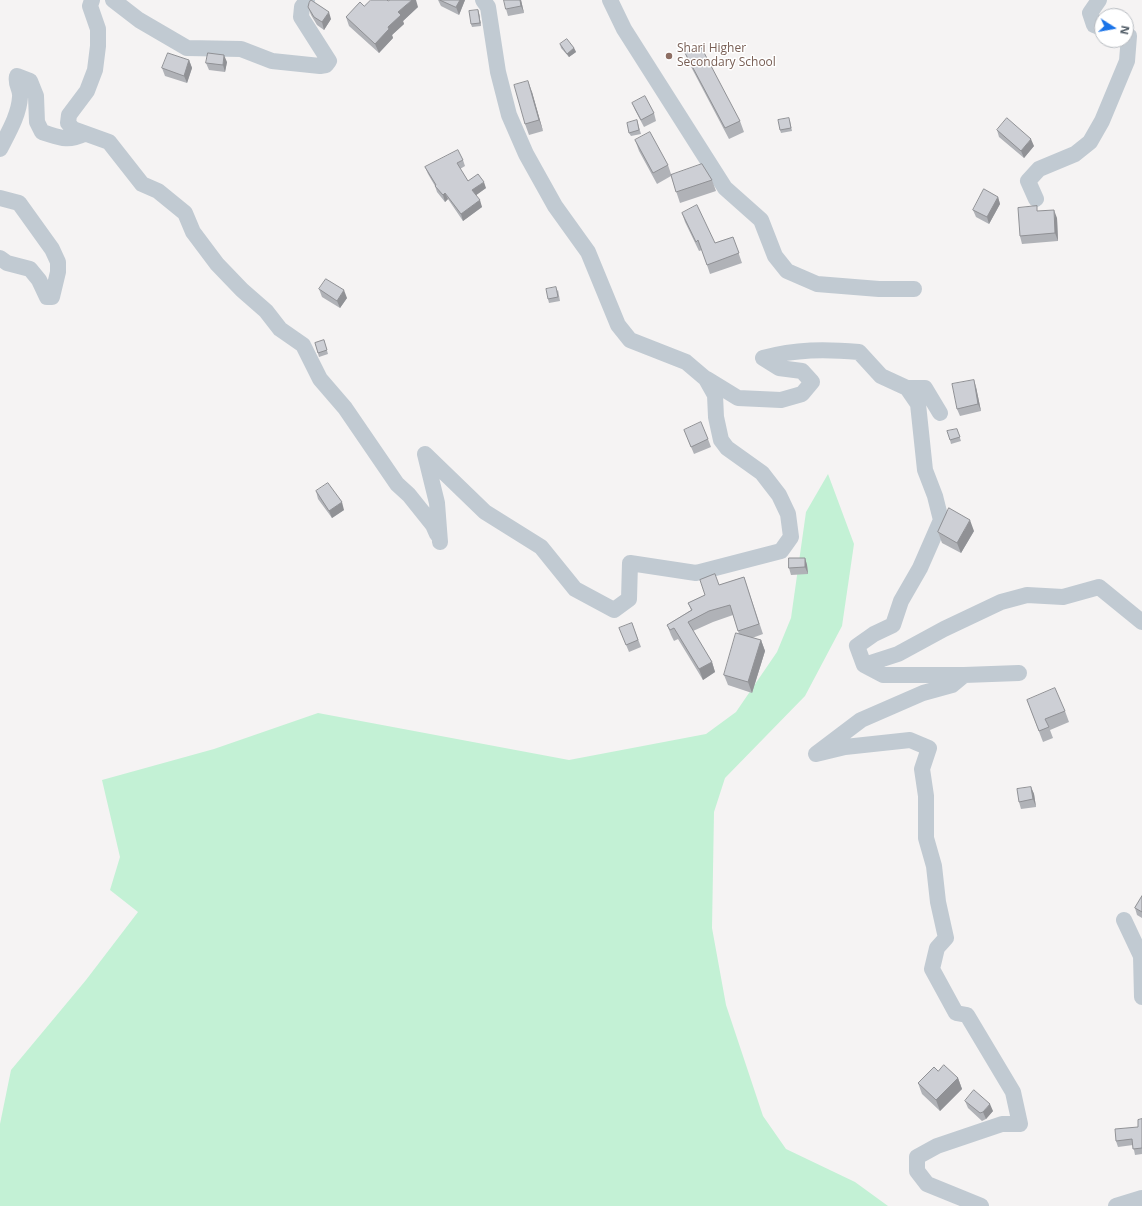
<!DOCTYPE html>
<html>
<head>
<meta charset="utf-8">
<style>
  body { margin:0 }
  #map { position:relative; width:1142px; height:1206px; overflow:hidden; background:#f5f3f3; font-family:"Open Sans",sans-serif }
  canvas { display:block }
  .north { position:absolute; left:1094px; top:8px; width:40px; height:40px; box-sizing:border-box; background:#fff; border:1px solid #b7bbc0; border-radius:50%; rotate:101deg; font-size:11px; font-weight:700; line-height:16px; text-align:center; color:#4a5661 }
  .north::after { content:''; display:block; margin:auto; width:14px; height:18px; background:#1a73e8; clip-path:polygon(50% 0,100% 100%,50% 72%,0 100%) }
</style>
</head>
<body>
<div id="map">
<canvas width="1142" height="1206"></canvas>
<div class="north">N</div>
</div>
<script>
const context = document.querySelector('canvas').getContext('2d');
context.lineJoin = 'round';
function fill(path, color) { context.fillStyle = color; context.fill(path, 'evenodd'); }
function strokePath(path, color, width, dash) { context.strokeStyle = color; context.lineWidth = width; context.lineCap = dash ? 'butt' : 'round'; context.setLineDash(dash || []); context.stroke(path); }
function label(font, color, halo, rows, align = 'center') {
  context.font = font + ' "Open Sans",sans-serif'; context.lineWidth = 3; context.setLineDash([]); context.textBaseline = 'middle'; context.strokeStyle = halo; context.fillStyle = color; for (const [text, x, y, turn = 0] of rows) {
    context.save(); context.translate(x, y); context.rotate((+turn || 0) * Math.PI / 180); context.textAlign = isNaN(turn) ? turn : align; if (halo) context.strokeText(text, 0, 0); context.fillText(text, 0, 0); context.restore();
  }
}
fill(new Path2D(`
  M828 474 854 544 842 626 805 696 725 778 714 812 712 928 726 1005 763 1116 786 1149 855 1182 888 1206H0V1124L11 1070 86 980 138 912 110 890 120 857 102 780 214 749 318 713 569 760 706 734 736 712 777 652 791 618 806 512Z`), '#c3f1d5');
strokePath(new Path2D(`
  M92 0 90 6 98 29V46L95 70 87 91 69 115 68 123 73 129 109 142 142 184 158 191 185 213 193 232 217 264 242 290 266 311 280 329 303 345 320 379 345 408 397 484 409 495 433 525 437 534
  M113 0 139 20 187 48 241 49 272 61 320 66 326 65 329 61 301 17 302 7 307 0
  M610 0 624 29 725 188 761 220 775 256 787 271 817 284 879 289H914
  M1099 0 1090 13 1094 25 1102 28
  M0 149C8 133 19 115 20 97 21 88 15 86 17 76L30 81 36 96 37 122 42 132C59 137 67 142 84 134
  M0 198 19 203 52 249 58 262V272L52 297H47L39 280 30 269 7 263 0 258
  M1036 199 1028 181 1039 169 1075 154 1090 142 1102 121 1127 61 1129 36 1126 35
  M707 379 738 398 781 400 802 394 812 382 802 371 779 368 763 358C796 349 825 349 859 352L881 376 907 388H925L940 413
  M907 388 918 404 925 470 935 496 941 520 920 568 901 601 893 625 874 634 857 646 864 665 883 675H964L1019 673
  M440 542 437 503 425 454 485 512 541 547 575 589 614 610 629 599 630 563 696 573 781 551 791 537 788 514 779 495 762 473 727 448 721 440 716 417 715 395 706 379 686 362 630 340 618 325 588 252 555 206 526 154 509 115 498 72 488 7 483 0
  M864 665 898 654 944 629 1001 602 1027 595 1063 597 1099 587 1142 622
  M964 675 952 685 923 693 861 720 816 754 845 747 910 740 929 748 922 769 926 796V838L934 866 938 902 946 938 937 948 932 969 956 1013 967 1015 1013 1092 1020 1124H1002L937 1146 917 1157V1171L927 1184 981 1206
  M1124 920 1141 956 1142 997
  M1116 1206 1142 1198`), '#c1cad2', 16);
fill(new Path2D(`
  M438 0H465L459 15 441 6Z
  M521 0 524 13 508 16 506 9Z
  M388 1 418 7 403 21 404 24 392 35 393 38 379 53 349 26 346 17 364 6Z
  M308 7 331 19 324 30 317 25 311 15Z
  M478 10 479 13 481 26 472 27 471 24Z
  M560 44 574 48 576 52 569 57 561 48Z
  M685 53 740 121 744 132 729 139 689 63Z
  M189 60 192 68 187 83 165 76 162 68Z
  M227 62 225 72 209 70 206 63Z
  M532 92 543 131 529 135 525 124Z
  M632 103 654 113 656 121 644 127 635 110Z
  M637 120 641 134 631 136 629 133Z
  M790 121 792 131 781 133 780 130Z
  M997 130 1034 146 1024 158 999 137Z
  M635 140 668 165 671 174 712 180 716 191 680 203 671 176 657 184 639 151Z
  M463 160 465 166 460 169 468 181 486 188 476 195 482 207 463 221 448 199 445 202 437 192 435 186 428 174 425 167Z
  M998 197 1000 204 989 224 976 217 973 210Z
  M1038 211 1057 218 1058 241 1022 244 1020 236Z
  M682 213 715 243 733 237 742 263 710 274 702 250 699 251 685 222Z
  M319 289 347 298 340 308 322 297Z
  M558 290 560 301 549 303 548 299Z
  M324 340 328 354 319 357 315 343Z
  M976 387 981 411 960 416 957 409Z
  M957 429 961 441 951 444 950 440Z
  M684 430 708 439 711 447 694 454Z
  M316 491 344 510 332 518 318 499Z
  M974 531 961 553 942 543 938 532Z
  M805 558 807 565 808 574 791 575 789 568Z
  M744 577 763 634 752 638 761 640 765 651 752 693 728 685 724 675 739 634 733 615 713 622 693 631 712 662 715 672 703 680 678 639 674 641 671 635 667 625 691 610 688 603 705 595 719 585Z
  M632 623 641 647 629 652 622 635Z
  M1027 700 1065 711 1069 722 1050 730 1053 738 1043 742Z
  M1031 787 1034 794 1036 807 1021 809 1019 802Z
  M1142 896V918L1137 915 1135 908Z
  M938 1071 958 1078 962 1089 940 1111 922 1094 918 1083Z
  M965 1101 993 1111 986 1119 982 1121 968 1108Z
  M1142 1119V1154L1135 1155 1133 1145 1118 1147 1116 1141 1138 1127Z`), '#b0b2b7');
fill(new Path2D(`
  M412 0H416L418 7 403 21 404 24 392 35 393 38 379 53 375 44 398 12Z
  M460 0H465L459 15 456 7Z
  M520 0H521L524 13 521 6Z
  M478 10 479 13 481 26 480 23Z
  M329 12 331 19 324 30 322 22Z
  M574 48 576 52 569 57 567 54Z
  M224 55 227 62 225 72 223 65Z
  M189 60 192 68 187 83 184 76Z
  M528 81 532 92 543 131 539 120Z
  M1031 139 1034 146 1024 158 1021 151Z
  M484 182 486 188 475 196 472 190Z
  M445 193 448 199 445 202 443 195Z
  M998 197 1000 204 989 224 987 217Z
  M480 200 482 207 463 221 461 214Z
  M1054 210 1057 218 1058 241 1055 233Z
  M344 290 347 298 340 308 337 301Z
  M974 380 976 387 981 411 978 404Z
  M342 502 344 510 332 518 329 511Z
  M970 520 974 531 961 553 957 543Z
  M805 558 807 565 808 574 805 567Z
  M761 640 765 651 752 693 748 682Z
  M712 662 715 672 703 680 699 669Z
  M1031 787 1034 794 1036 807 1033 799Z
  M958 1078 962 1089 940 1111 936 1100Z
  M990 1104 993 1111 986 1119 983 1112Z`), '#909195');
const building = new Path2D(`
  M311 0 329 12 322 22 314 17 308 7 309 3Z
  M371 0H387L388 1 390 0H412L398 12 401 15 388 27 389 29 375 44 346 17 360 2 364 6Z
  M440 0H460L456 7Z
  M504 0H520L521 6 506 9Z
  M478 10 480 23 471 24 469 11Z
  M567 39 574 48 567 54 560 44Z
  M700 45 740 121 725 128 685 53Z
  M168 53 189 60 184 76 162 68Z
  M208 53 224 55 223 65 206 63Z
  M528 81 539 120 525 124 514 85Z
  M645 96 654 113 641 120 632 103Z
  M789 118 791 128 780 130 778 120Z
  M1007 118 1031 139 1021 151 997 130Z
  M637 120 639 130 629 133 627 123Z
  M650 132 668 165 653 173 635 140Z
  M458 150 463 160 457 163 468 181 478 174 484 182 472 190 480 200 461 214 445 193 443 195 435 186 436 185 425 167Z
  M702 164 712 180 676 192 671 175Z
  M984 189 998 197 987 217 973 210Z
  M697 205 715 243 733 237 739 253 707 265 698 240 696 242 682 213Z
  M1037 206V211L1054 210 1055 233 1020 236 1018 208Z
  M326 279 344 290 337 301 319 289Z
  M556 287 558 297 548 299 546 289Z
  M324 340 327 350 318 353 315 343Z
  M974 380 978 404 957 409 952 384Z
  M701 422 708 439 691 447 684 430Z
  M957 429 960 437 950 440 947 431Z
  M328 483 342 502 329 511 316 491Z
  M949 508 970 520 957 543 938 532Z
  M789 558H805V567L789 568Z
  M715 574 719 585 744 577 759 624 738 631 730 605 709 611 688 622 712 662 699 669 674 628 670 630 667 625 692 610 688 603 705 595 700 580Z
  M632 623 638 640 626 645 619 628Z
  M736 633 761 640 748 682 724 675Z
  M1055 688 1065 711 1045 719 1049 727 1039 731 1027 700Z
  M1031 787 1033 799 1019 802 1017 789Z
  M1142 896V912L1135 908Z
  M944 1065 958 1078 936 1100 918 1083 934 1067 938 1071Z
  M974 1090 990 1104 983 1112 980 1113 965 1101Z
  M1142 1119V1148L1133 1149 1132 1139 1116 1141 1115 1129 1138 1127V1120Z`);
fill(building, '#cdcfd5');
strokePath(building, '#909195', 1);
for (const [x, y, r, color] of [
  [669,56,4,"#8d6e63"]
]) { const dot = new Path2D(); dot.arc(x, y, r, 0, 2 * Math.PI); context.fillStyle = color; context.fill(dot); strokePath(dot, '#fff', 1.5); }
label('12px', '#785e54', '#fff', [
  ["Shari Higher",677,49],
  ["Secondary School",677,63]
], 'left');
</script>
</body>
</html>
